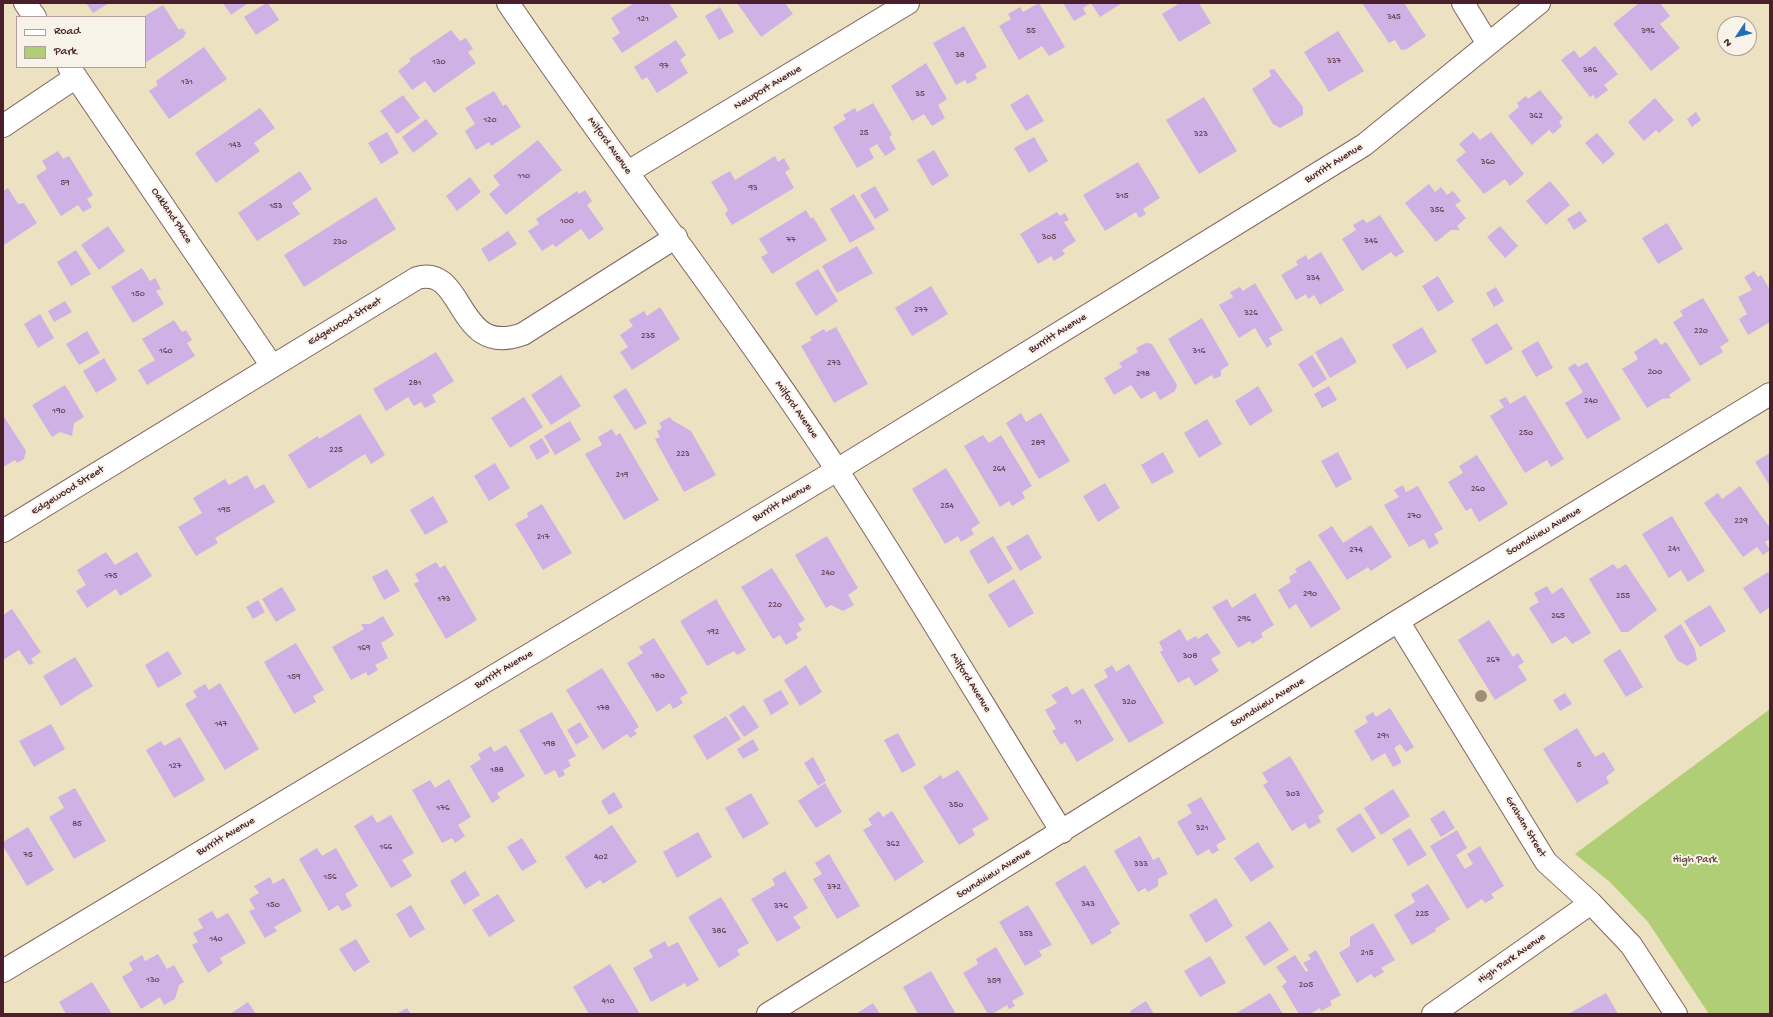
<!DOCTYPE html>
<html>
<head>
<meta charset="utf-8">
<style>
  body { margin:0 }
  #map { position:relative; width:1773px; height:1017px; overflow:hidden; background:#ece1c1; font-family:"Gochi Hand",sans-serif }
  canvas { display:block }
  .frame { position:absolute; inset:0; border:4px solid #4a1f2b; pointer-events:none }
  .legend { position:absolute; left:16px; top:16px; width:130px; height:52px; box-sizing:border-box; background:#f7f3e8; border:1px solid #b29e9c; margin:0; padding:5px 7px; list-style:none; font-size:12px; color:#4a1f2b }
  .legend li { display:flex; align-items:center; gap:8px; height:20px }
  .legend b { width:20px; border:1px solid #b29e9c }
  .north { position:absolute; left:1717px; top:16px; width:40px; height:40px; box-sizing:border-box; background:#f7f3e8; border:1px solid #b29e9c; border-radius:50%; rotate:235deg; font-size:11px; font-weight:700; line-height:16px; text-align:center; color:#4a1f2b }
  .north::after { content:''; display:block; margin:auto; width:14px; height:18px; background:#1f6fb2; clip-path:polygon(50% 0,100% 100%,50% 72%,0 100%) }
</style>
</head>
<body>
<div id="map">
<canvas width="1773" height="1017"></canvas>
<div class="frame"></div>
<ul class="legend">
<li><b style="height:5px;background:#fff"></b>Road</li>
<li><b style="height:11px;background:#afce76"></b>Park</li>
</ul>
<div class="north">N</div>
</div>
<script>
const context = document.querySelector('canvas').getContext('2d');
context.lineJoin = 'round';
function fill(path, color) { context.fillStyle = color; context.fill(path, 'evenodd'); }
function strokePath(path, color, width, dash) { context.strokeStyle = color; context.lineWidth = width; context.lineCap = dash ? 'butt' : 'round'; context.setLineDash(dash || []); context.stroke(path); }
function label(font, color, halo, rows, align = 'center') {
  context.font = font + ' "Gochi Hand",sans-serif'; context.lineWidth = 4; context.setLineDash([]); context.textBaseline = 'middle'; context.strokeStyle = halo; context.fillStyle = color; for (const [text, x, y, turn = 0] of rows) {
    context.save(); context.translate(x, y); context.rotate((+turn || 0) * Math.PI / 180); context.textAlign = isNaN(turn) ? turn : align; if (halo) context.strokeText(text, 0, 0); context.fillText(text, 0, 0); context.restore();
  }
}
fill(new Path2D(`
  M1770 709V1014H1709L1648 922 1610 882 1575 854Z`), '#afce76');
fill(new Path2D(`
  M86 3H109L93 13Z
  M223 3H248L231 15Z
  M266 3H268L279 20 256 35 244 17Z
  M634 3H669L678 17 622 53 612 38 620 33 611 18Z
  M737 3H785L793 14 761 37Z
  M1039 3 1065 47 1049 56 1042 46 1019 60 999 26 1011 19 1008 14 1020 7 1023 12Z
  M1063 3H1122L1100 17 1091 3 1083 8 1086 14 1074 21Z
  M1180 3H1199L1211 23 1179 42 1162 14Z
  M1362 3H1404L1426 36 1407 49 1401 50 1395 40 1389 43Z
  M1639 3H1660L1670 16 1660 24 1680 48 1651 71 1613 24Z
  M163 5 179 30 182 28 186 33 183 38 145 63V16Z
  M720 7 734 32 719 40 705 16Z
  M964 26 987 67 975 74 977 79 967 84 965 80 956 85 933 43Z
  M451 30 460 41 466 38 473 49 468 52 476 63 434 93 425 81 412 90 398 71 411 61 409 59Z
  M1338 31 1364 71 1329 92 1304 52Z
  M676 40 686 55 680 60 688 73 657 93 647 77 642 80 634 67Z
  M1595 46 1618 74 1604 85 1608 90 1596 99 1593 95 1590 97 1561 60 1574 50 1580 58Z
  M204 47 227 79 169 119 149 91 158 85 156 81Z
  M926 63 947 99 938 105 945 118 932 126 924 114 912 121 891 86Z
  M1274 69 1303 107V115L1280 128 1273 124 1252 89 1271 76 1269 70Z
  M1540 90 1563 118 1559 122 1562 126 1553 134 1549 130 1532 145 1508 116 1519 107 1517 103 1526 96 1528 99Z
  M494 91 503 106 506 104 521 127 491 146 489 142 476 150 465 131 475 124 465 108Z
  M1028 94 1044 121 1026 131 1010 105Z
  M403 95 420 118 397 134 380 111Z
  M1204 97 1237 151 1199 174 1166 120Z
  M1655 98 1674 120 1659 133 1656 130 1644 141 1628 122Z
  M873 103 892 135 889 137 896 149 885 156 877 144 869 149 874 158 857 168 833 127 846 119 843 115 855 108 857 112Z
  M260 108 275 128 254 143 260 151 216 183 195 153Z
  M1696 112 1701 120 1692 127 1687 119Z
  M426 119 438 134 413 153 402 137Z
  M387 132 399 153 381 164 368 143Z
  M1473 132 1480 140 1491 132 1524 174 1510 186 1505 179 1484 194 1456 160 1466 152 1459 144Z
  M1597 133 1615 154 1603 164 1585 143Z
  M1034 137 1048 161 1029 173 1014 148Z
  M538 140 562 170 506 215 489 194 500 185 493 176Z
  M934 150 949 176 932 186 917 160Z
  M58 151 63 159 69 156 93 195 87 199 92 207 83 212 78 205 61 216 36 176 47 169 42 161Z
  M775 156 778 162 784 158 790 169 785 172 794 188 732 225 725 214 728 210 711 182 730 171 735 180Z
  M1138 162 1160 198 1143 209 1146 214 1139 218 1136 212 1105 231 1083 195Z
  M300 171 312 189 292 203 300 214 257 241 238 213Z
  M470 177 481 192 457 211 446 196Z
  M1550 181 1570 205 1546 225 1526 201Z
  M1429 184 1435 192 1441 187 1447 195 1453 191 1461 201 1455 205 1466 218 1457 226 1460 230H1451L1436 242 1405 203Z
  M875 186 889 210 875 219 860 195Z
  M8 188 18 204 24 203 37 223 4 245 3 191Z
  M585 190 592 201 587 205 604 229 589 240 581 229 556 247 553 244 542 251 528 231 539 224 536 219 577 191 579 194Z
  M854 194 875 229 850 243 830 209Z
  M376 197 396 229 304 287 284 255Z
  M806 210 811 219 813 217 827 240 772 274 761 257 768 253 759 239Z
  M1580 211 1587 221 1574 230 1567 219Z
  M1057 212 1060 216 1065 213 1069 220 1064 222 1076 241 1062 250 1065 254 1054 261 1051 256 1038 264 1020 234Z
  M1380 215 1404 252 1395 257 1391 252 1362 271 1342 239 1356 230 1353 225 1363 219 1367 223Z
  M1667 223 1683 249 1658 264 1642 238Z
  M108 226 125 251 99 270 81 245Z
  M1500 226 1518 246 1505 258 1487 237Z
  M508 231 517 244 489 262 481 249Z
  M857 246 873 273 837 293 822 266Z
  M76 250 91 274 71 286 57 262Z
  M1321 252 1344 290 1320 305 1314 295 1308 299 1306 294 1296 300 1281 275 1298 265 1296 261 1306 255 1308 260Z
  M142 268 150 281 155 278 161 289 156 291 164 304 133 323 111 287Z
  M818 269 838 301 816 316 795 283Z
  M1754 271 1758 277 1761 275 1770 290V322L1748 335 1739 319 1747 314 1738 297 1752 290 1744 277Z
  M1438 276 1454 302 1438 312 1422 286Z
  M1255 283 1283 330 1269 338 1272 344 1267 348 1255 328 1239 338 1219 305 1233 297 1230 292 1240 287 1243 291Z
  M931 286 948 314 912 336 895 308Z
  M1496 287 1504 301 1494 307 1486 293Z
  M1703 298 1729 341 1720 347 1723 352 1700 366 1673 322 1683 316 1680 311Z
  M65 301 72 312 54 322 48 311Z
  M660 307 680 339 632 370 620 352 628 347 620 335 633 326 629 320 644 311 647 316Z
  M40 314 54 338 38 348 24 324Z
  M1202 318 1229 365 1221 370V376L1214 379 1212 375 1195 385 1168 339Z
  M174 320 182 332 186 330 192 340 187 343 195 356 147 385 138 370 155 360 142 339Z
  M1497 323 1513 349 1486 365 1471 339Z
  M836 327 868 384 834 403 801 346 812 340 810 337 824 329 826 332Z
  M1422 327 1437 352 1407 369 1392 345Z
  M87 331 100 353 79 365 66 344Z
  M1342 337 1357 362 1330 378 1315 352Z
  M1656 338 1661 345 1666 342 1691 380 1669 395 1671 398 1662 399 1647 408 1622 369 1638 359 1634 352Z
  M1538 341 1553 368 1536 377 1521 351Z
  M1146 343 1152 344 1177 385 1175 391 1160 400 1155 391 1141 399 1131 385 1114 395 1104 378 1122 367 1119 363 1138 352 1136 348Z
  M436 352 454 381 432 395 436 402 425 408 421 402 414 406 408 397 386 411 373 389Z
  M1312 355 1327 379 1313 388 1298 364Z
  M104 358 117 380 96 393 83 371Z
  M1587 362 1621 419 1587 439 1565 403 1583 392 1568 368 1575 363 1578 367Z
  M561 375 581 406 551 425 531 395Z
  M65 385 84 417 74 423 72 436 60 432 52 437 32 405Z
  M1258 386 1273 411 1250 426 1235 401Z
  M1329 386 1337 400 1322 408 1314 394Z
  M626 388 647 423 635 430 613 396Z
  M1525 395 1564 459 1551 467 1547 460 1525 473 1490 416 1504 407 1499 400 1506 397 1510 404Z
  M524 397 543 427 510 448 491 418Z
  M1021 413 1026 422 1041 413 1070 461 1039 479 1006 423Z
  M360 414 385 455 371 464 365 454 309 489 288 455 318 436 319 439Z
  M3 415 26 451 24 459 17 463 15 460 3 467Z
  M670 417 672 420 691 431 716 475 684 492 655 439 660 437 657 431 662 428 659 423Z
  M1207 419 1222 444 1199 458 1184 433Z
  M570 421 581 440 555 455 544 436Z
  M612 429 616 436 620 433 659 500 624 520 585 454 602 445 598 437Z
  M983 435 989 443 1001 435 1032 486 1022 492 1025 498 1012 506 1009 501 1000 507 964 446Z
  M542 438 550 452 537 460 529 446Z
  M1163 452 1174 472 1152 484 1141 465Z
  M1338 452 1352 479 1336 488 1321 461Z
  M1770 453V486L1755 462Z
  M1477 455 1508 504 1479 522 1471 508 1466 511 1448 482 1463 473 1459 466Z
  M495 463 510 488 489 501 474 476Z
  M946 468 980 523 971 529 974 534 961 542 958 536 945 544 912 489Z
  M247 475 255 489 264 484 275 502 215 538 218 543 196 556 178 527 202 513 193 498 225 479 229 485Z
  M1105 483 1120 508 1098 522 1083 496Z
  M1403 485 1406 492 1418 486 1443 529 1434 534 1439 543 1429 549 1424 539 1409 547 1384 505 1399 497 1394 490Z
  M1740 486 1770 528V539L1765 542 1770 550 1763 555 1757 547 1743 557 1704 503 1718 493 1722 499Z
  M433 496 448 522 425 535 410 510Z
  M542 504 572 553 543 570 515 524 528 517 527 513Z
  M1672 516 1705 571 1688 582 1681 570 1669 578 1642 534Z
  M1371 525 1392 557 1371 571 1368 567 1347 580 1318 535 1332 526 1343 543Z
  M1028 534 1042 558 1020 571 1006 547Z
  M827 536 858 588 848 595 854 605 843 611 831 605 826 608 795 555Z
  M993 536 1013 569 988 584 969 551Z
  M106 552 115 565 137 552 152 576 120 596 116 589 87 608 76 591 86 585 77 570Z
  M1310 560 1341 609 1311 628 1296 604 1289 609 1278 590 1291 582 1289 577 1297 572 1295 569Z
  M436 562 440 568 445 565 477 620 446 639 414 584 419 581 415 574Z
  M1613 564 1618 569 1626 564 1657 610 1628 632H1621L1589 579Z
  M772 568 805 620 798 624 802 630 796 633 798 638 786 645 780 635 773 639 741 587Z
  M387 569 400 591 384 600 372 577Z
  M1768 572 1770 575V607L1760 614 1743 588Z
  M1014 579 1034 613 1009 628 988 595Z
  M1547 586 1552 594 1562 587 1591 633 1572 644 1566 636 1552 644 1529 608 1539 602 1534 593Z
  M282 587 296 610 276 622 262 599Z
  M1255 593 1274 625 1261 633 1263 637 1252 644 1250 641 1238 648 1212 607 1227 599 1232 608Z
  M716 599 746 650 737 655 734 651 707 666 680 621Z
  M258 600 265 612 253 619 246 607Z
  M1710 605 1726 631 1700 647 1684 621Z
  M12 609 41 652 31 659 34 663 29 665 19 650 3 660V615Z
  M383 616 394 635 381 643 388 658 375 665 378 670 368 676 366 672 351 680 332 647 364 629 361 624H370Z
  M1489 620 1513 657 1518 653 1524 662 1518 666 1527 680 1495 700 1458 640Z
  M1681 624 1695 649 1697 660 1687 666 1677 660 1664 636Z
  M1180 629 1187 641 1196 636 1198 639 1207 633 1221 653 1211 659 1219 671 1195 686 1189 677 1178 683 1160 652 1163 650 1159 642Z
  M654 638 688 693 680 698 683 703 673 709 670 703 657 712 627 663 643 653 639 647Z
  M296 643 324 690 313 696 316 702 294 714 264 662Z
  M1620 649 1643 687 1626 697 1603 660Z
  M168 651 182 674 158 688 145 665Z
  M75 657 93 686 61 706 43 676Z
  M1129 664 1164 723 1129 743 1094 685 1108 677 1104 670 1112 665 1116 672Z
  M806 665 822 692 800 706 784 680Z
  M602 668 639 727 634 730 637 734 630 738 627 734 603 750 566 690Z
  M220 683 259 749 225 770 185 704 197 697 193 691 205 684 209 690Z
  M1067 686 1072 695 1083 688 1114 740 1077 762 1065 742 1061 745 1052 731 1056 729 1045 710 1057 703 1051 695Z
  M781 690 789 704 771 715 763 700Z
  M1565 693 1572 704 1560 711 1553 700Z
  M744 705 759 727 744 737 729 715Z
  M1390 708 1414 747 1406 752 1400 744 1394 748 1401 761V763L1393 767 1385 753 1372 761 1354 731 1368 722 1365 717 1373 712 1376 717Z
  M552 712 576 756 568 760 571 766 563 770 565 775 559 778 555 770 545 775 519 730Z
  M726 716 741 739 707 760 693 736Z
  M580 722 589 737 576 745 567 730Z
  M51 724 65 749 34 767 19 741Z
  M1577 728 1595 757 1604 752 1615 770 1606 777 1609 783 1577 803 1543 749Z
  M898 733 916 765 902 773 884 740Z
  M180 737 205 780 174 798 146 750 161 741 164 746Z
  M753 739 759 750 743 759 737 749Z
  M506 745 525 776 497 793 500 798 492 803 470 766 481 759 478 754 491 746 494 752Z
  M1290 756 1324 812 1318 816 1321 822 1309 829 1305 823 1292 831 1263 785 1268 782 1262 773Z
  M813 757 826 781 818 786 804 763Z
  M958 770 989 819 972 829 975 835 959 845 923 787 941 775 943 779Z
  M449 779 471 817 458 825 465 836 455 843 452 838 442 843 412 790 430 780 435 788Z
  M825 783 842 812 816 828 798 801Z
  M75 788 106 841 74 859 49 817 64 808 58 797Z
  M1393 789 1410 816 1381 835 1364 808Z
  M614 792 623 807 609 815 601 801Z
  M751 793 769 824 743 839 725 808Z
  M1201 797 1226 839 1216 845 1219 850 1212 854 1209 849 1197 856 1177 822 1192 813 1187 805Z
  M1444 810 1455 828 1441 837 1430 819Z
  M879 811 883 817 892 811 924 862 895 881 863 830 872 825 868 819Z
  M1360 813 1376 838 1352 853 1336 829Z
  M372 815 377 823 391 815 414 853 402 860 412 876 391 888 354 826Z
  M612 825 637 862 603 884 600 880 586 889 565 857Z
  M28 827 54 870 27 886 3 846V842Z
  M1410 828 1427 855 1408 866 1392 839Z
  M1457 830 1467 848 1456 855 1465 869 1473 864 1467 854 1480 846 1504 886 1491 894 1494 898 1485 903 1482 899 1467 909 1430 846Z
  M698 832 712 857 677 878 663 852Z
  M1140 836 1153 860 1159 857 1168 874 1158 879V886L1148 892 1145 888 1138 892 1114 851Z
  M522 838 537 862 522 871 507 847Z
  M1258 842 1274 867 1251 882 1234 858Z
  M317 848 322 856 336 848 358 886 345 894 352 906 342 911 338 905 329 911 299 859Z
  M829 854 860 906 837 919 813 879 822 874 815 863Z
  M1085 865 1120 924 1110 930 1112 933 1092 945 1055 883Z
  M465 871 480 895 464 905 450 881Z
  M785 871 808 908 793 917 801 928 777 942 751 899 775 885 772 879Z
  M270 877 273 884 284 878 302 911 274 927 277 931 265 938 249 911 255 909 249 899 259 893 254 886Z
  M1428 884 1450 919 1435 929 1436 931 1412 945 1394 915 1415 902 1411 894Z
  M498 894 515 921 489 937 472 910Z
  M721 897 749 943 737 950 740 955 719 968 688 917Z
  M1216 898 1233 926 1206 943 1189 915Z
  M411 905 425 929 410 938 396 914Z
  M1028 905 1052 945 1039 951 1042 956 1025 966 999 922Z
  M212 911 217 919 228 913 246 943 220 958 223 963 208 973 192 945 198 942 193 933 203 928 198 919Z
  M1270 921 1289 950 1264 966 1245 937Z
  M1373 923 1395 960 1381 968 1384 972 1374 978 1371 974 1357 983 1339 953 1350 946V937Z
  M356 939 370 962 354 972 339 949Z
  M665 941 668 947 678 942 699 980 687 987 685 983 651 1002 633 968 653 957 649 950Z
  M996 947 1024 994 1012 1001 1015 1006 1009 1009 1007 1005 992 1014H988L963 973 978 964 976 959Z
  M1316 950 1341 995 1330 1001 1332 1005 1321 1011 1320 1008 1310 1014H1299L1282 986 1287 982 1276 967 1295 955 1306 972 1308 970 1303 963 1311 959 1308 955Z
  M158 954 167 969 174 965 184 982 179 985 175 999 164 1005 160 997 141 1009 122 977 133 970 129 963 142 955 145 961Z
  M1210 956 1226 983 1200 997 1184 971Z
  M610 964 640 1014H589L573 987Z
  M931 971 956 1014H918L903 987Z
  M92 982 112 1014H66L59 1002Z
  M1270 993 1283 1014H1235Z
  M1606 993 1618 1014H1568Z
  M1146 1001 1154 1014H1131L1130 1011Z
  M248 1002 256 1014H230Z
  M873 1003 880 1014H856Z
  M407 1008 411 1014H396Z`), '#d0b1e5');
const street = new Path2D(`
  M25 3 35 17
  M508 3C615 161 733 311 837 470 915 589 987 712 1062 832
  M1463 3 1488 44
  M69 67 272 366
  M3 126 76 77
  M628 172 908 3
  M3 531 417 278C466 264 455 359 523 334L676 237
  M1398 621 1546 862 1591 903 1631 945 1676 1014
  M3 971 837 470 1364 145 1539 3
  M768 1014 1398 621 1770 394
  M1433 1014 1591 903`);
strokePath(street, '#836360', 24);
strokePath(street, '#fff', 22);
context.fillStyle = '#a18e79';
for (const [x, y] of [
  [1481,696]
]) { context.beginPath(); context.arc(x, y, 6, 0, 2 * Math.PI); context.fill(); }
label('9px', '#6c445a', null, [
  ["345",1394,18],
  ["121",643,20],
  ["55",1031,32],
  ["396",1648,32],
  ["38",960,56],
  ["337",1334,62],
  ["130",439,63],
  ["97",664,67],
  ["386",1590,71],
  ["131",187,83],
  ["35",920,95],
  ["362",1536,117],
  ["120",490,121],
  ["25",864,134],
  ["323",1201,135],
  ["143",235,146],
  ["360",1488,163],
  ["110",524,177],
  ["59",65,184],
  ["93",753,189],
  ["315",1122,197],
  ["153",276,207],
  ["356",1437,211],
  ["100",567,222],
  ["305",1049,238],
  ["77",791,241],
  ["346",1371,242],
  ["230",340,243],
  ["334",1313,279],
  ["150",138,295],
  ["277",921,311],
  ["326",1251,314],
  ["220",1701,332],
  ["235",648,337],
  ["160",166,352],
  ["316",1199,352],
  ["273",834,364],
  ["200",1655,373],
  ["298",1143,375],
  ["281",415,384],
  ["240",1591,402],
  ["190",59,412],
  ["250",1526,434],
  ["289",1038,444],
  ["225",336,451],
  ["223",683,455],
  ["264",999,470],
  ["219",622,476],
  ["260",1478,490],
  ["254",947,507],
  ["195",224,511],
  ["270",1414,517],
  ["229",1741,522],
  ["217",543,538],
  ["241",1674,550],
  ["274",1356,551],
  ["240",828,574],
  ["175",111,577],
  ["290",1310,595],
  ["255",1623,597],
  ["173",444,600],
  ["220",775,606],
  ["265",1558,617],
  ["296",1244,620],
  ["192",713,633],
  ["169",364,649],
  ["308",1190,657],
  ["267",1493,661],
  ["180",658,677],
  ["159",294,678],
  ["320",1129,703],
  ["178",603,709],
  ["11",1078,723],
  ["147",221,725],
  ["291",1383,737],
  ["198",549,745],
  ["5",1579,766],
  ["127",175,767],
  ["188",497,771],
  ["303",1293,795],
  ["350",956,806],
  ["176",443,809],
  ["85",77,825],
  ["321",1202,829],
  ["362",893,845],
  ["166",386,848],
  ["75",28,856],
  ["402",601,858],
  ["333",1141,865],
  ["156",330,878],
  ["372",834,888],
  ["343",1088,905],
  ["150",273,906],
  ["376",781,907],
  ["225",1422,915],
  ["386",719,932],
  ["353",1026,935],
  ["140",216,940],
  ["215",1367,954],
  ["130",153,981],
  ["359",994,982],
  ["205",1306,986],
  ["410",608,1002]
]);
label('11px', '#4a1f2b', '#f7f3e8', [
  ["Newport Avenue",768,88,-31],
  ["Milford Avenue",609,146,54],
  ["Burritt Avenue",1334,164,-32],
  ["Oakland Place",171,216,56],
  ["Edgewood Street",345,322,-31],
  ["Burritt Avenue",1058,334,-32],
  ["Milford Avenue",796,410,55],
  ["Edgewood Street",68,491,-32],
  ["Burritt Avenue",782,503,-31],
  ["Soundview Avenue",1544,532,-31],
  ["Burritt Avenue",504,670,-31],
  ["Milford Avenue",970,683,58],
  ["Soundview Avenue",1268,703,-32],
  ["Graham Street",1525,827,59],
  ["Burritt Avenue",226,837,-31],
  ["Soundview Avenue",994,874,-32],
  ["High Park Avenue",1512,959,-35]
]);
label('11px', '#634b3e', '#f7f3e8', [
  ["High Park",1695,860]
]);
</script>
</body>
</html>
